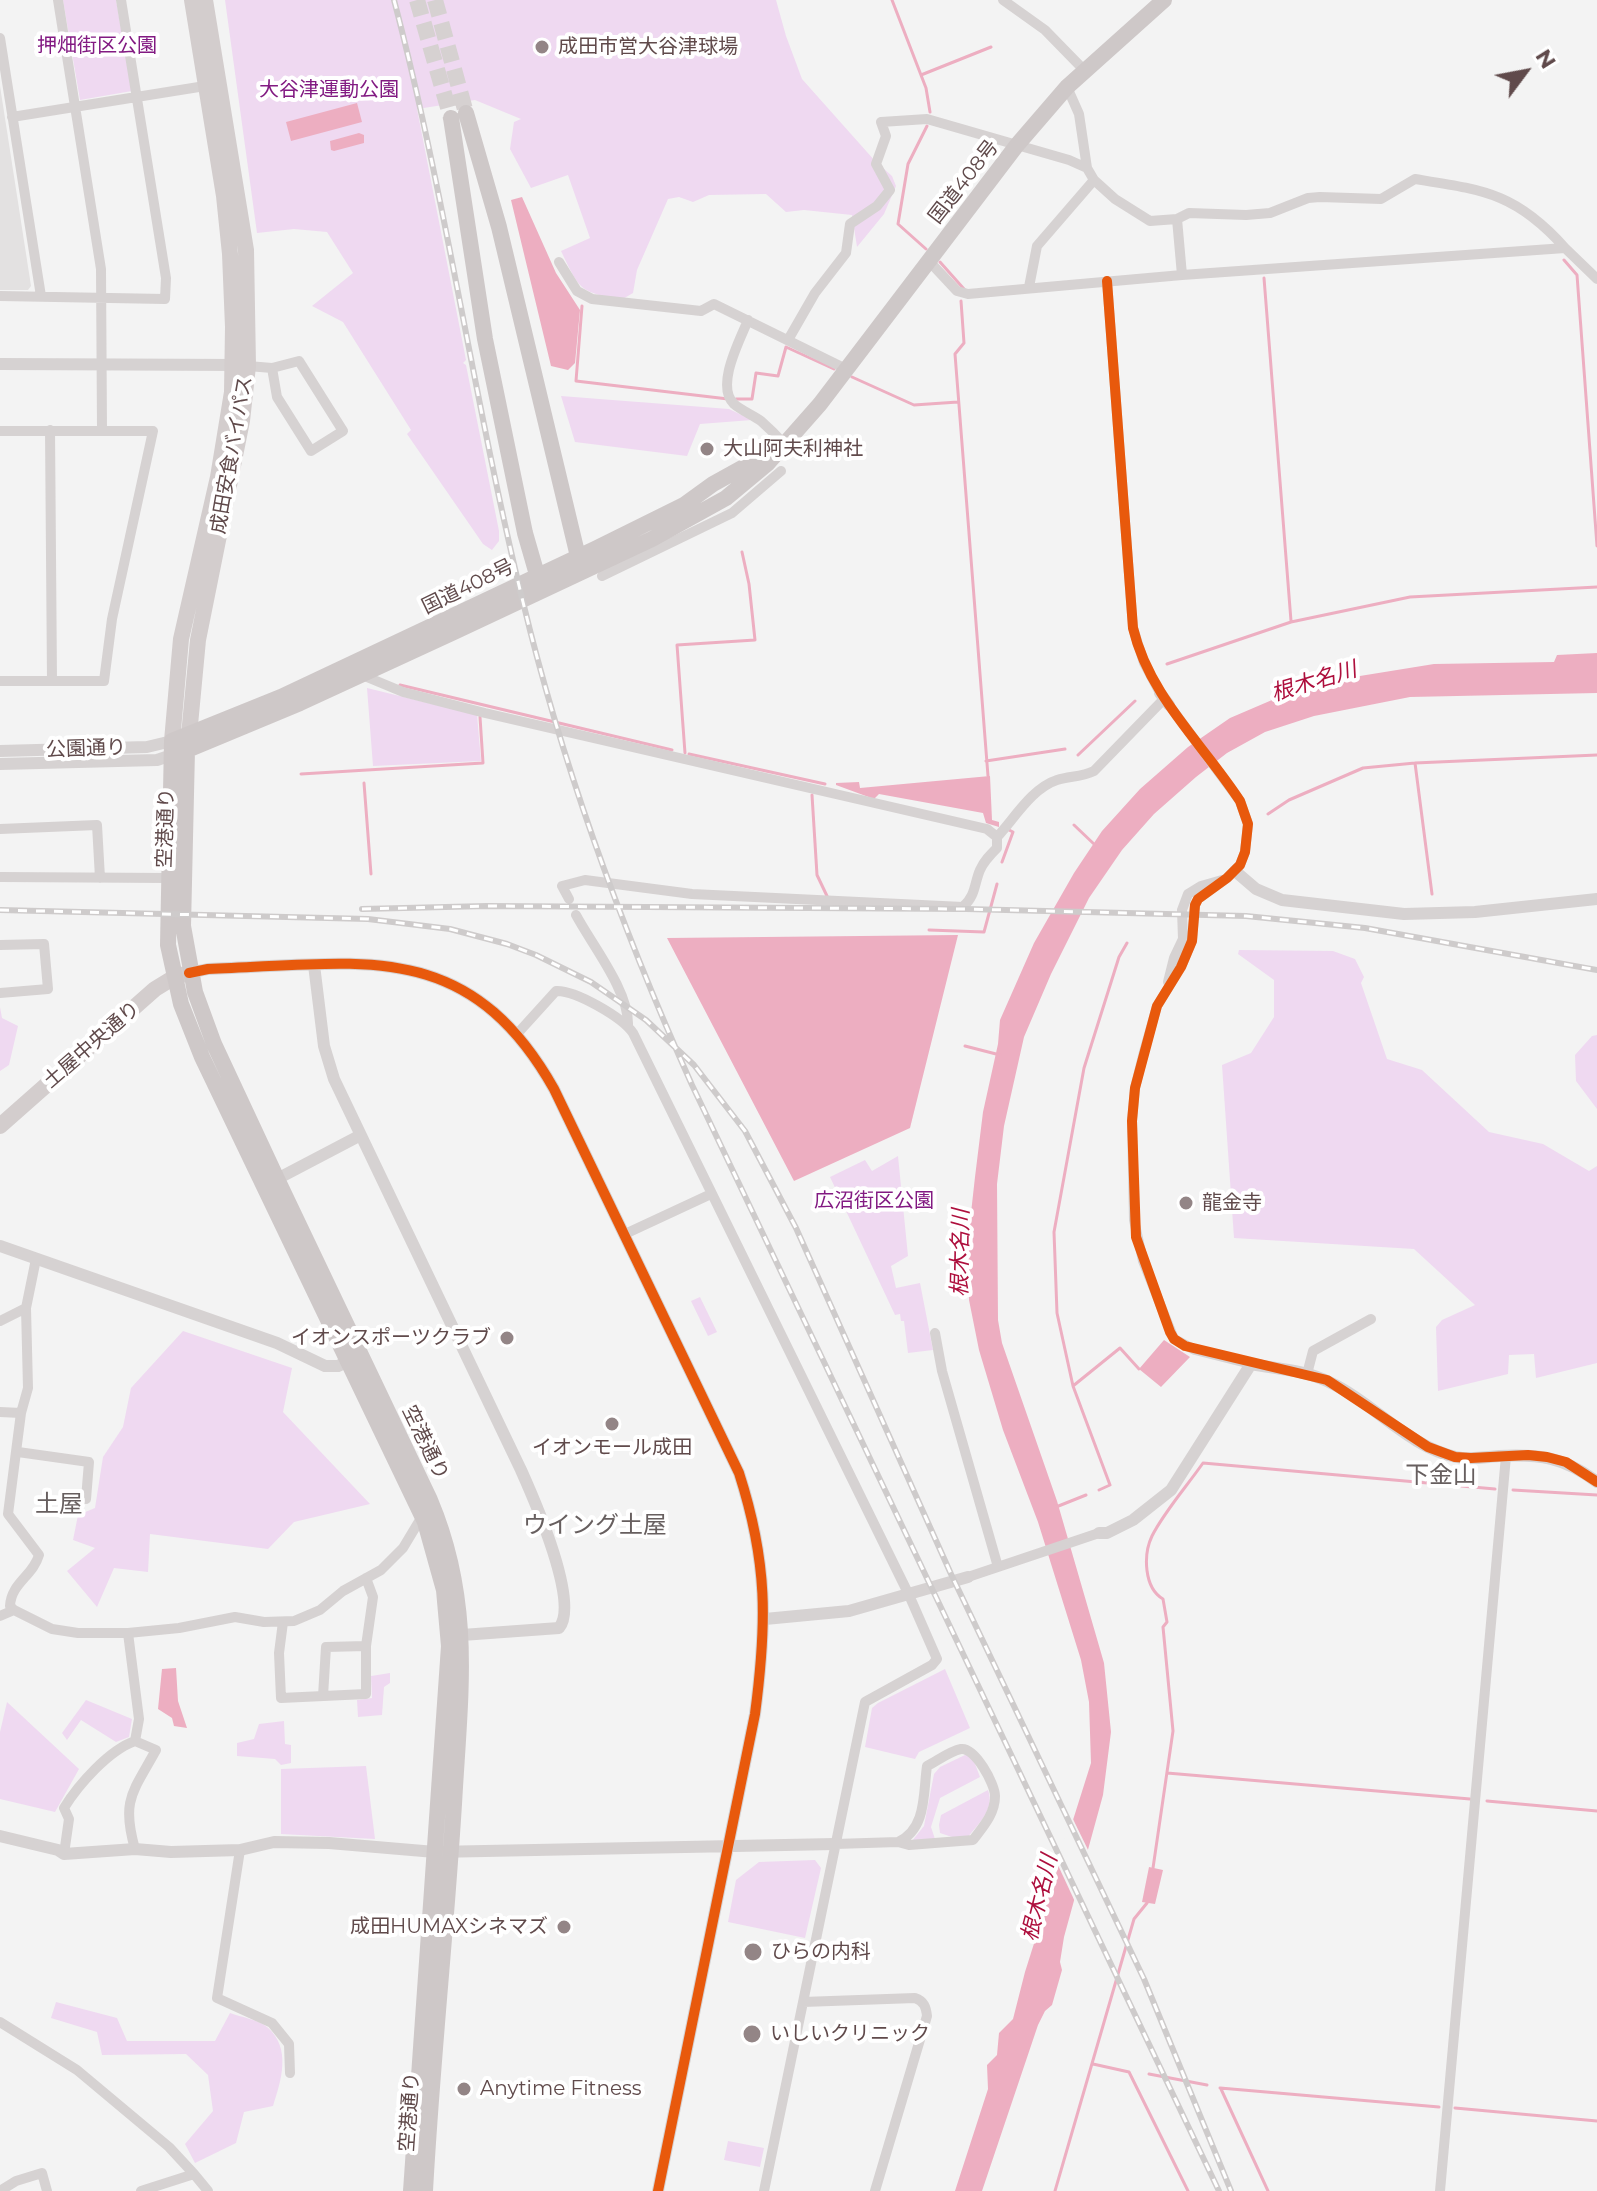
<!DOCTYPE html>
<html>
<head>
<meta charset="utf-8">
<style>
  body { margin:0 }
  #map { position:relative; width:1597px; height:2191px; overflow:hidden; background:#f3f3f3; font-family:Montserrat,sans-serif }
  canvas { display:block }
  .north { position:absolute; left:1485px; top:32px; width:80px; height:80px; -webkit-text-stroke:6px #fff; paint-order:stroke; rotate:58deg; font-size:22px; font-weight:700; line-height:32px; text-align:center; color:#604a4b }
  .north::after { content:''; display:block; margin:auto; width:28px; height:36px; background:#604a4b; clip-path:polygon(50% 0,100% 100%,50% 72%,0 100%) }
</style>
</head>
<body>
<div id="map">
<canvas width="1597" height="2191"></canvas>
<div class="north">N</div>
</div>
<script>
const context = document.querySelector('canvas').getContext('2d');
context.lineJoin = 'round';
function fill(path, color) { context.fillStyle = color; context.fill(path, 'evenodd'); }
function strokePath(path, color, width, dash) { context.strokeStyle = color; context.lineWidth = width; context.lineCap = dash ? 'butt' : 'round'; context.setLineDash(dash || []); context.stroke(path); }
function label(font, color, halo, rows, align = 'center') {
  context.font = font + ' Montserrat,"Noto Sans JP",sans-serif'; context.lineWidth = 8; context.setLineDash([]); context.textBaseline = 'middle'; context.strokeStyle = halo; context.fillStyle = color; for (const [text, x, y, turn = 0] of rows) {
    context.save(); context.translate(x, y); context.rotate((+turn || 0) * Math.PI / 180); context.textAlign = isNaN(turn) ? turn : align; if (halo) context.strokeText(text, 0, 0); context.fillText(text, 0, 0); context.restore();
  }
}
fill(new Path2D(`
  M0 86 31 286 28 290H0Z`), '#e3e1e1');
fill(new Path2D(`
  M63 0H116L132 91 80 100Z
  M225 0H776L786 36 802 79 875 161 892 176 896 186 884 214 857 247 852 215 804 210 786 212 766 194 709 195 693 202 679 197 668 199 637 270 633 293 621 300C578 291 580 290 561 251L590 238 568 175 531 188 510 149 514 122 521 119 475 100 417 109 466 360 463 363 466 365 499 531V541L492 550 483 544 407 434 411 430 343 322 312 306 353 273 327 232 294 229 257 233Z
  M561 396 729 409 752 420 700 424 687 456 575 442Z
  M367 688 477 715 481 761 373 766Z
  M1239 950 1333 951 1355 959 1364 977 1361 983 1387 1059 1422 1070 1489 1132 1543 1144 1589 1171 1597 1166V1363L1536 1378 1534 1354 1509 1355 1508 1374 1438 1391 1436 1327 1442 1320 1475 1305 1414 1249 1234 1238 1222 1065 1251 1053 1274 1017V980L1238 954Z
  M0 1007 2 1018 18 1026 9 1065 0 1071Z
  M1597 1035V1109L1576 1081 1575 1055 1592 1036Z
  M898 1156 908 1256 891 1266 896 1288 920 1283 933 1350 908 1353 904 1321H901L900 1314 895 1315 830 1177 865 1160 872 1171Z
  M700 1297 717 1332 708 1336 691 1301Z
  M183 1331 292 1368 283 1412 370 1504 294 1522 268 1549 150 1534 148 1572 114 1568 97 1607 67 1571 95 1548 73 1540 78 1515 95 1508 103 1457 123 1427 131 1388Z
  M945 1669 970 1728 919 1752 915 1759 865 1747 872 1708 878 1703Z
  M390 1673V1683L384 1687 382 1715 358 1717 357 1700 372 1698 371 1676Z
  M86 1700 132 1719 129 1737 116 1742 81 1720 67 1740 62 1733Z
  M7 1702 79 1769 55 1812 0 1799V1732Z
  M284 1721 285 1744 291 1745V1763L281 1765 275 1759 237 1756V1743L254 1739 259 1724Z
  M965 1755 972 1756 980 1777 940 1798 931 1827 935 1839 912 1841 924 1826 934 1774 940 1767Z
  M366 1766 375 1839 281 1834V1769Z
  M988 1790C995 1809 979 1823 968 1837L955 1838 940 1833 939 1825 941 1815Z
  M815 1860 821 1868 805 1938 728 1922 736 1880 759 1862Z
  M56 2002 117 2018 127 2041H215L230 2013C241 2017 259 2020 267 2027 292 2048 281 2081 273 2106L244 2112 236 2143 195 2163 185 2144 213 2111 208 2075 186 2054 102 2055 97 2032 51 2018Z
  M728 2141 764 2148 760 2167 724 2160Z`), '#efd9f1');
fill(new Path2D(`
  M357 103 362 122 291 141 286 122Z
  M359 133 364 135V143L334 151 331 150 330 141Z
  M522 197 556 273 580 310 575 363 568 370 551 366 511 200Z
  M1597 653V693L1410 697 1314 716 1265 732 1227 753 1196 777 1154 814 1122 850 1089 898 1051 974 1024 1037 1004 1126 997 1184 998 1320 1002 1343 1057 1501 1104 1663 1111 1732 1103 1795 1064 1937 1060 1962 1062 1970 1052 2005 1045 2011 1038 2025 982 2191H955L988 2089 987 2065 997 2055 999 2033 1013 2019 1025 1972 1091 1763 1089 1702 1081 1660 1038 1522 1003 1430 979 1350 969 1300 968 1240 975 1177 983 1112 998 1044 1000 1020 1034 943 1074 873 1102 831 1140 789 1188 747 1230 718 1286 694 1329 681 1434 664 1554 662 1557 655Z
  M990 776 992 820 999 822V827L986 823 983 813 879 794 874 799 836 785V783L859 782 860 788Z
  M958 935 910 1128 794 1181 667 938Z
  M1164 1340 1190 1357 1161 1387 1139 1369Z
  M176 1668 178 1701 187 1728 174 1726 172 1718 158 1709 162 1669Z
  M1149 1867 1163 1870 1155 1904 1142 1902Z`), '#edaec1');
fill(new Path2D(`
  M1071 1815 1091 1856 1077 1906 1057 1863Z`), '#f3f3f3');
strokePath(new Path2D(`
  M892 0 926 88 930 112
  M921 75 991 47
  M926 249 898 224 908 164 927 126
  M1564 260 1577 275 1597 546
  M940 262 964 289
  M1264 278 1291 621
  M961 301 964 343 955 354 988 776
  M582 306 576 381 728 399
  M852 377 914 405 958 402
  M736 399H752L756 373 778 376 786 347 834 369
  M1167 664 1291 622 1410 597 1597 587
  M400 685 672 750
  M685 753 677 645 755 640 749 584 742 552
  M689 754 825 784
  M1078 755 1135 701
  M986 761 1065 749
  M1415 763 1432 894
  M301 774 483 763 480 717
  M364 783 371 874
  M812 795 817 875 827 896
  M1268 814 1289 800 1363 768 1415 763 1597 755
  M1074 825 1095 845
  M1002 862 1013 832 1009 830
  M929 930 984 932 997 884
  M965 1046 1000 1055
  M1073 1386 1057 1313 1054 1232 1084 1068 1119 957 1127 943
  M1099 1490 1110 1485 1073 1386 1120 1348 1139 1369
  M1513 1490 1597 1495
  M1056 1507 1086 1495
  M1167 1773 1470 1799
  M1487 1801 1597 1811
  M1153 1868 1173 1731 1163 1627 1167 1622 1163 1599C1144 1588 1143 1555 1152 1536 1164 1512 1187 1486 1203 1463L1495 1489
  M1093 2064 1129 2072 1188 2191
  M1149 2074 1207 2085
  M1220 2088 1439 2107
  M1221 2089 1268 2191
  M1455 2108 1597 2121
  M1055 2191 1134 1919 1147 1903`), '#edaec1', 3);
strokePath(new Path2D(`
  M417 0 451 118
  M435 0 466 113`), '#d6d1d1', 16, [16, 8]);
strokePath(new Path2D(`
  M58 0 101 269 102 430
  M1003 0 1045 30 1084 70
  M0 38 41 296
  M1067 87 1079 114 1087 168
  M12 117 205 86
  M1177 219 1182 275
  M928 260 957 291 968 294 1182 275 1565 248 1597 279
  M559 262 577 291 592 299 701 311 714 304 846 369
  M1107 281 1133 628 1144 663 1160 693
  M1029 287 1037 246 1094 180
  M0 296 165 299 166 278 121 0
  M748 320C740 340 715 386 734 404 742 411 753 415 761 421 769 428 777 436 784 444
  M788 340 815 293 846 253 850 224 877 206 890 190 876 164 886 136 881 122 927 119 1069 160 1087 168 1094 180 1115 199 1150 221 1177 219 1189 213 1246 215 1270 213 1308 198 1320 197 1381 199 1415 179C1484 190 1516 193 1565 248
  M248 366 272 368 299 361 343 431 311 451 277 397 272 368
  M50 430 52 681
  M0 431H153L112 619 104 681H0
  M602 576 732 513 781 471
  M362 675 403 692 485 713 987 829 997 837
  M1169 705 1240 801 1248 824 1245 852 1240 865 1227 878 1198 899 1195 905 1192 941 1181 967 1157 1006 1144 1052 1135 1088 1132 1121 1134 1220 1143 1261 1174 1339 1195 1350 1251 1364
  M0 829 97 825 100 878
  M0 877 168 878
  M569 899 562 886 585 880 692 894 963 907C976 895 974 884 980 870 984 861 990 855 997 848V837C1014 819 1032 788 1057 780 1070 776 1082 777 1094 771L1164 699
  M576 915C592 945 629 991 628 1025
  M0 945 44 944 48 989 0 993
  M1168 982 1174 958 1183 939 1182 910 1188 894 1201 886 1222 880
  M517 1034 556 991C575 990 622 1017 633 1033L909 1595 937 1659 932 1665 865 1702 764 2191
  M625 1234 711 1194
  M0 1321 26 1308
  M935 1333 942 1371 998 1567
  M1307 1374 1313 1351 1371 1319
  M0 1412 21 1413
  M18 1452 89 1462 86 1499
  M968 1577 1099 1533
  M14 1610 52 1629 78 1633H128L179 1628 235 1617 264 1622 294 1621 320 1610 343 1591 381 1570 403 1548 424 1513
  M0 1616 14 1610 10 1606C11 1583 33 1576 39 1555L8 1514 21 1413 28 1388 26 1308 36 1259
  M283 1622 279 1653 281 1698 366 1694V1646L373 1597 366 1578
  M128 1633 139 1719 135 1741 156 1750C133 1792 121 1800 135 1849
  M323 1696 326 1647 366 1646
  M835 1844 898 1842 909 1845 973 1840C983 1827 995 1814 995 1796 995 1784 975 1747 961 1749 950 1751 937 1761 927 1766 923 1793 927 1829 898 1842
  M240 1850 217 1998 272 2023 289 2044 290 2073
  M64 1854 69 1819 64 1808C78 1785 109 1750 135 1741
  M803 2002 915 1998C924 2001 926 2007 927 2016L875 2191
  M0 2022 77 2070 169 2147 194 2174
  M0 2191 16 2181 42 2173 47 2191
  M141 2191 194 2174 208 2191
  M1440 2191 1506 1456`), '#d6d2d2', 10);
strokePath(new Path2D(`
  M0 364 241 365
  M1160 693 1169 705
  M0 751 147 747 172 741
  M0 764 157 760 172 755
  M1235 871 1256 889 1282 900 1404 914 1475 912 1597 899
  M314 965 324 1046 334 1079 521 1470C534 1499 580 1603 559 1628L462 1635
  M189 973 208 969C359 964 467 935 554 1089L739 1473C768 1563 767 1623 755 1714L658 2191
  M277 1179 359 1136
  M0 1246 277 1343 325 1366H338L353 1359
  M1099 1533H1107L1133 1520 1171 1490 1251 1364C1277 1369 1306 1370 1329 1382 1373 1402 1408 1447 1456 1457 1470 1460 1485 1457 1499 1456 1540 1454 1564 1457 1597 1482
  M765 1619 849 1611 968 1577
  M0 1836 58 1850 64 1854 135 1849 171 1852 240 1850 274 1842 329 1843 435 1852 835 1844`), '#d6d2d2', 12);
strokePath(new Path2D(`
  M172 741 181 639 218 477 232 392 233 327 230 254 224 196 192 0
  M188 746 198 640 242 421 248 366 246 250 205 0
  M0 1126 155 989 173 978 188 973`), '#d3cdcd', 16);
strokePath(new Path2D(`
  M466 113 499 227 580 565
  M451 118 485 339 525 533 540 585
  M411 2191 449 1646 444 1590 425 1522 202 1057 181 1004 168 945 172 741 281 697 595 549 684 505 713 484 769 453
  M425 2191C432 2062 446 1933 454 1804 460 1694 474 1604 430 1500L277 1179 214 1044 195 992 183 926 187 750 300 703 454 632 652 539 726 498 768 463 820 404 1017 145 1067 87 1164 0`), '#cec8c8', 16);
const rail = new Path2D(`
  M394 0C446 198 474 402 523 602 563 768 622 929 692 1085L1219 2191
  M362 909 487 906 966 909 1246 916 1365 928 1597 970
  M0 910 368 919 450 929 507 944 536 955 591 982 646 1020 694 1065 745 1131 796 1228 951 1574 1144 1979 1231 2191`);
strokePath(rail, '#cecbcb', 6);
strokePath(rail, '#fff', 3, [9]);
strokePath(new Path2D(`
  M1107 281 1133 628C1149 696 1203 744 1240 801L1248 824 1245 852 1240 865 1227 878 1198 899 1195 905 1192 941 1181 967 1157 1006 1135 1088 1132 1121 1136 1237 1170 1332 1174 1339 1185 1346 1327 1380 1428 1447 1455 1457 1471 1458 1528 1455 1547 1457 1566 1462 1597 1482
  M189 973 208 969C359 964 467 935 554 1089L739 1473C768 1563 767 1623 755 1714L658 2191`), '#e8590c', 10);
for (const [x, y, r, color] of [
  [542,47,8,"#938586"],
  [707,449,8,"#938586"],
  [1186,1203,8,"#938586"],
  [507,1338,8,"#938586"],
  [612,1424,8,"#938586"],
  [564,1927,8,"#938586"],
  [753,1952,10,"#938586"],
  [752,2034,10,"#938586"],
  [464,2089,8,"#938586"]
]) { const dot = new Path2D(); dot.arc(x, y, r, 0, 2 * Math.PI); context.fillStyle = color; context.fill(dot); strokePath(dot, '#fff', 3); }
label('20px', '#821a82', '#fff', [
  ["押畑街区公園",97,46],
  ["大谷津運動公園",329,90],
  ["広沼街区公園",874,1201]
]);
label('20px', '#604a4b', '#fff', [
  ["成田市営大谷津球場",558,47],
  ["大山阿夫利神社",723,449],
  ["龍金寺",1202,1203],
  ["イオンスポーツクラブ",491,1338,"right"],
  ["イオンモール成田",612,1448,"center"],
  ["成田HUMAXシネマズ",548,1927,"right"],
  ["ひらの内科",771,1952],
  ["いしいクリニック",770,2034],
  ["Anytime Fitness",480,2089]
], 'left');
label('20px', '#604a4b', '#fff', [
  ["国道408号",964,182,-52],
  ["成田安食バイパス",232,455,-80],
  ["国道408号",468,587,-26],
  ["公園通り",86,749,-2],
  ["空港通り",166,828,-88],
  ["土屋中央通り",92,1045,-41],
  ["空港通り",425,1443,64],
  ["空港通り",410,2112,-86]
]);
label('italic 22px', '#ae0f3d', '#fff', [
  ["根木名川",1314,682,-17],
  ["根木名川",961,1253,-89],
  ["根木名川",1040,1898,-76]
]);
label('24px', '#675f5f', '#fff', [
  ["下金山",1441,1476],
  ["土屋",59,1505],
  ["ウイング土屋",595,1526]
]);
</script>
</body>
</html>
